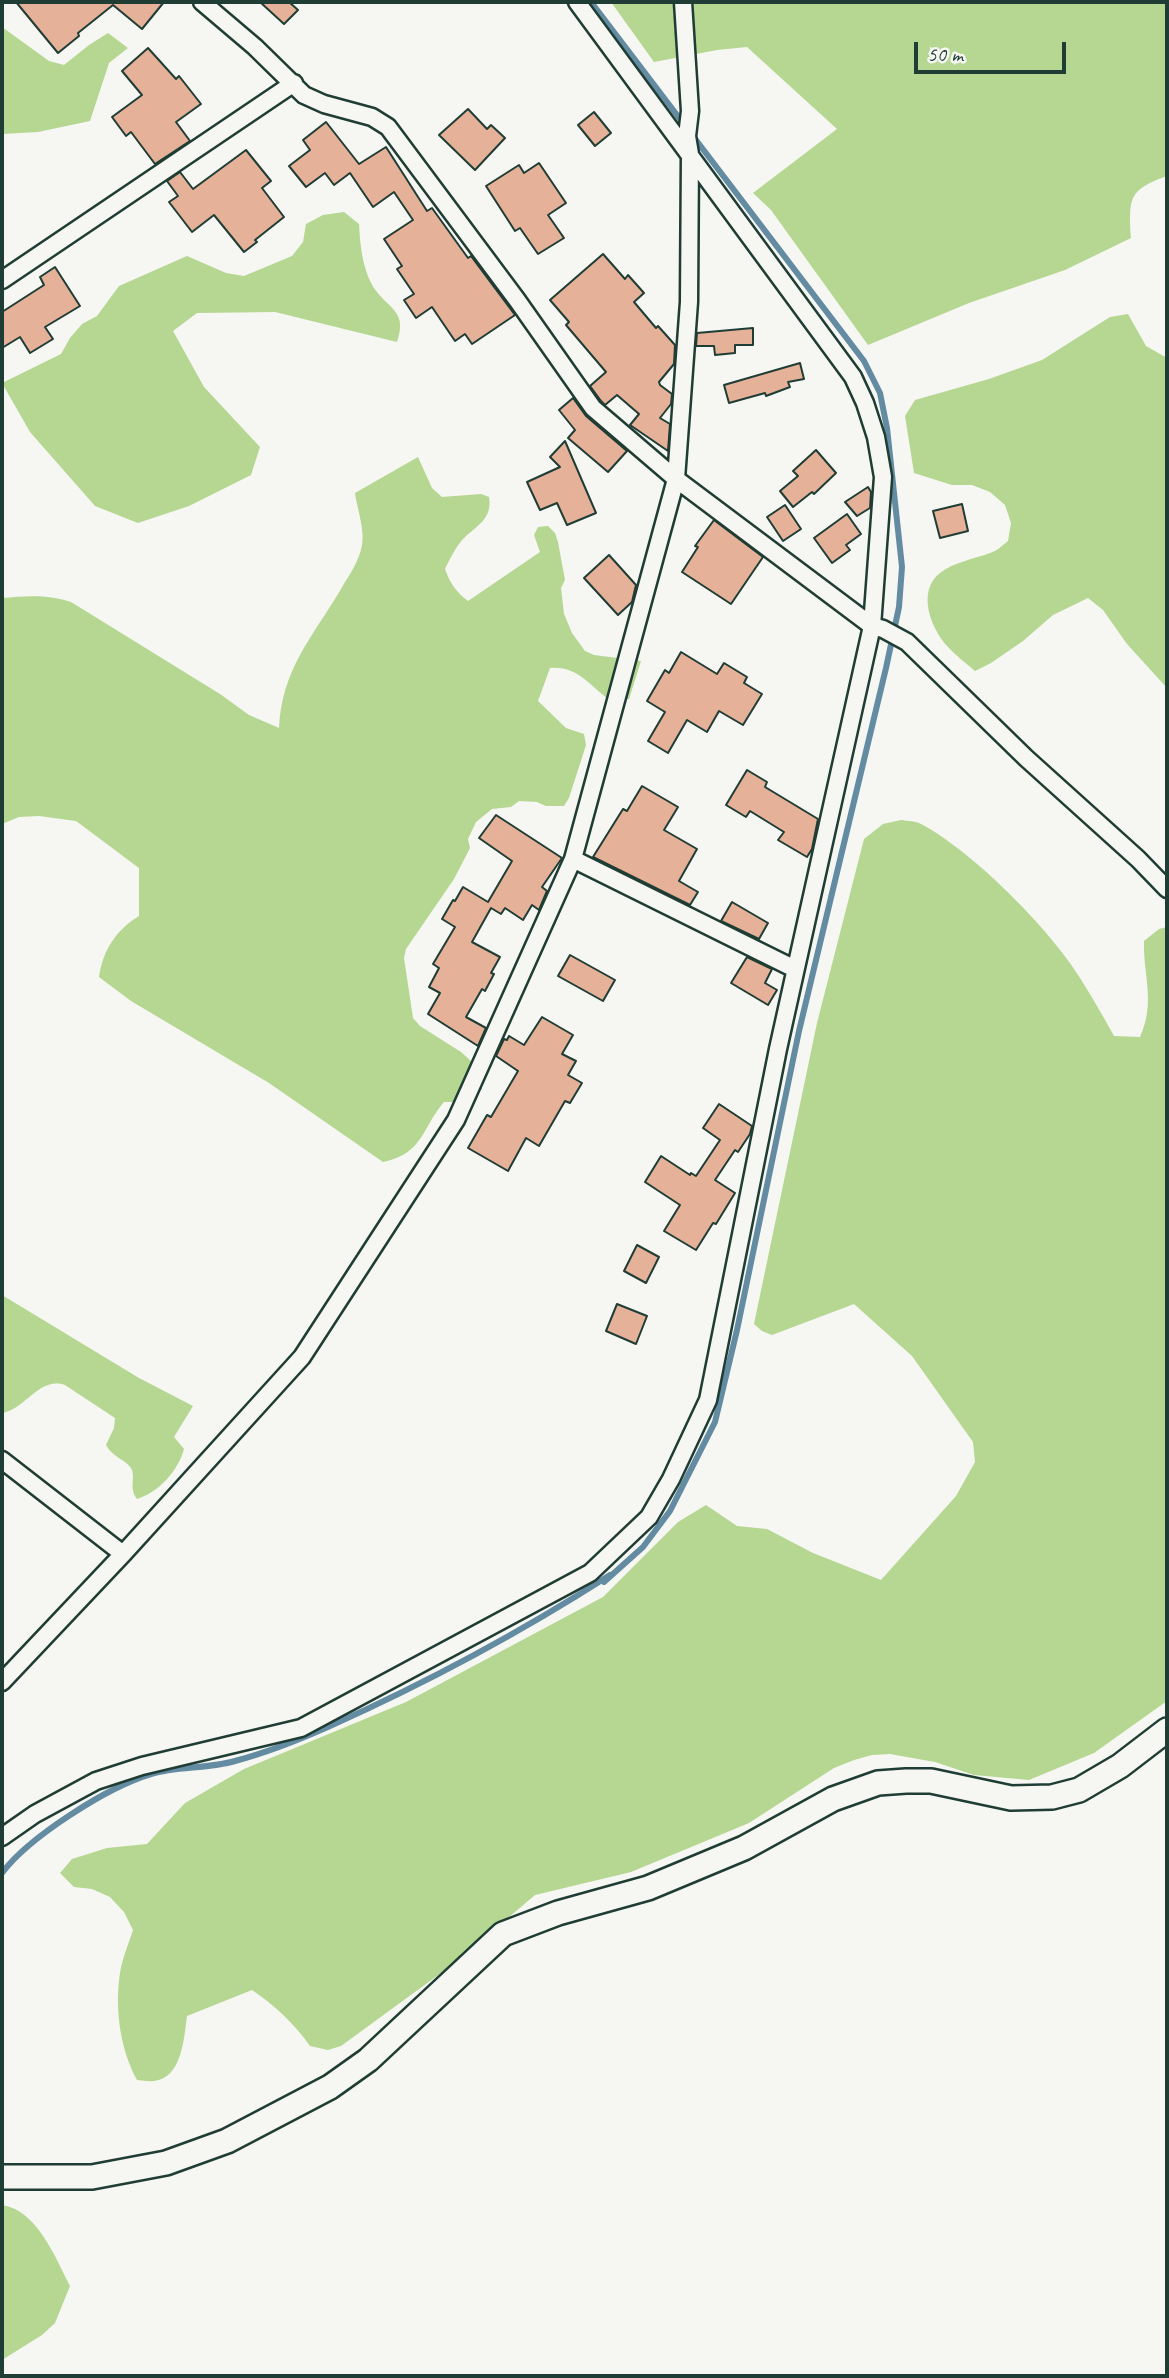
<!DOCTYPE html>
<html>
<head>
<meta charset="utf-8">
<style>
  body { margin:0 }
  #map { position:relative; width:1169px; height:2378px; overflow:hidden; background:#f6f6f2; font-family:Caveat,sans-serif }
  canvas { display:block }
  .frame { position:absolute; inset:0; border:4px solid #1f3d34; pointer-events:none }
  .scale { position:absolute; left:914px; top:42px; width:152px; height:32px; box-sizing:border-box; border:4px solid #1f3d34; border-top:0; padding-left:9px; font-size:21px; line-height:24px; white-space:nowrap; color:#1f3d34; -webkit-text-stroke:5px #f6f6f2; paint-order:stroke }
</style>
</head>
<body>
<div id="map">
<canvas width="1169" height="2378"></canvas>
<div class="frame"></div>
<div class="scale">50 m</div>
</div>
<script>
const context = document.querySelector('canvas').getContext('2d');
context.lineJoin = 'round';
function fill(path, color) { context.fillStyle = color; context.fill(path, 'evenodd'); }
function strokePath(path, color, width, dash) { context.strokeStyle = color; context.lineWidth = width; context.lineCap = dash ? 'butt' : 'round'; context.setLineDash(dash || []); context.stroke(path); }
fill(new Path2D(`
  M611 2H1167V176C1128 190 1129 198 1131 238L1065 270 969 303 868 345 771 210 753 193 837 129 747 47 717 50 654 62Z
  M2 27 49 61 64 65 89 45 108 33 128 48 109 63 90 121 38 132 2 134Z
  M344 212 359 224C360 243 362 265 371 283 384 308 409 308 397 342L275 312 197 313 173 331 204 387 260 447 251 475 189 506 138 523 95 506 30 432 2 383 61 354 70 338 82 324 97 316 119 286 187 256 226 273 244 276 292 256 303 242 306 224 323 215Z
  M1128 314 1146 346 1167 358V688L1127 644 1103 610 1088 598 1053 615 1023 641 991 663 975 671C966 663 955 655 947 646 930 627 917 591 940 573 954 562 974 559 990 553 997 551 1003 545 1008 541L1011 523 1005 505 990 492 972 485H952L914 473 905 416 915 400 989 379 1042 360 1110 317Z
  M418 457 432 488 442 497 481 494 489 497C493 519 476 526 463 539 455 548 450 559 445 569 450 583 456 592 468 601L540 552 534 535 538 527 548 526 555 533 558 542 565 580 561 588 564 614 572 633 585 651 594 655 641 661 629 699 611 701C589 686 579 666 550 668L538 701 566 728 584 734 586 745 569 798 564 806H546L537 802 519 801 511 807 492 809 476 822 468 839 470 848 454 879 406 949 404 958 413 1018 420 1026 461 1052 482 1071V1089L457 1102H444C421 1129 424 1153 383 1162L269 1083 131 1001 99 977C103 950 116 930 139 916V868L76 821 39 816 19 817 2 824V598C26 596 47 594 71 602L220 694 249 715 279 728C282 669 312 638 341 589 349 575 359 562 362 545 365 530 357 508 355 493Z
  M901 820C907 821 916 821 921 824 970 850 1038 918 1070 963 1086 986 1100 1011 1114 1036L1140 1037C1156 1002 1143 976 1144 941L1159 929 1167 927V1701L1094 1753 1029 1780 974 1775 935 1762 890 1754 872 1755 854 1760 834 1768 749 1823 631 1872 535 1895 456 1962 341 2046 328 2050 310 2046C294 2023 274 2005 252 1990L187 2016C184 2038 182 2078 154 2081 148 2082 142 2080 137 2080 119 2047 114 2004 121 1967 124 1955 129 1942 133 1930L124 1912 110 1897 92 1889 74 1887 60 1873 72 1859 107 1848 147 1844 185 1803 244 1769 406 1702 603 1597 678 1522 706 1505 737 1526 767 1529 813 1553 881 1580 956 1496 975 1462 973 1442 912 1356 854 1304 772 1335 762 1331 754 1324 817 1023 864 839 883 824Z
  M2 1295 139 1378 193 1406 174 1437 184 1449C178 1471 159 1492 137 1499 129 1488 135 1481 132 1470 129 1461 113 1458 106 1445L114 1428 115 1418 65 1385C39 1376 26 1409 2 1413Z
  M2 2205C37 2210 55 2257 70 2286L55 2323 42 2335 2 2360Z`), '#b5d791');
strokePath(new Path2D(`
  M2 1873C28 1838 107 1787 151 1774 177 1766 208 1769 235 1761 265 1753 301 1739 330 1726 426 1683 521 1632 610 1575L604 1582 643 1547 670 1511 715 1422 737 1330 799 1031 886 668 899 607 902 567 887 428 880 393 864 361 591 2`), '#638ba1', 6);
const building = new Path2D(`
  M16 2H164L142 29 113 5 78 33 79 36 58 53Z
  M260 2H289L298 10 284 24Z
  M148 48 176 79 179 76 201 104 176 122 190 141 155 164 131 132 126 136 112 117 142 95 122 71Z
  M468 109 487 129 491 125 505 138 475 170 439 135Z
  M594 112 611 133 595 146 578 125Z
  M326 122 359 164 386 147 427 211 432 208 468 258 471 256 515 315 472 344 465 334 455 341 432 307 416 318 404 300 414 294 397 269 402 266 384 239 413 220 394 192 373 207 350 173 334 185 325 173 306 187 289 166 310 150 303 140Z
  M246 150 271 181 262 188 284 217 255 240 257 242 244 252 214 215 192 232 169 202 178 196 167 181 180 172 193 189Z
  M539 163 566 203 548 215 564 238 538 254 520 228 515 231 486 186 519 165 524 173Z
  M603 254 625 279 628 275 644 293 634 302 656 328 658 326 675 345 674 364 659 382 660 385 672 394 671 404 660 418 670 424 668 451 630 425 639 414 617 395 605 405 601 401 590 386 606 372 566 325 569 322 550 300Z
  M55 267 80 306 45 327 53 339 30 353 20 337 2 348V312L44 285 40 277Z
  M753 328V345H735V353L715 355 714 346H696L697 333Z
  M800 363 804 379 788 382 790 387 766 396 765 393 729 403 724 385Z
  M573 398 586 416 627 451 608 472 568 438 575 430 559 410Z
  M565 441 596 513 567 525 557 503 540 510 527 482 560 467 550 457Z
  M816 450 836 473 814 494 812 492 793 507 780 491 798 476 793 471Z
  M868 487 871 492 870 508 857 516 845 502Z
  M962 504 968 531 940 538 933 511Z
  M785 505 801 529 783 541 767 517Z
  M847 514 861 534 846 545 850 550 832 563 814 538Z
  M714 520 763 557 731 604 682 572 698 547 695 546Z
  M609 555 636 585 632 602 618 615 584 578Z
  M681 652 717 674 724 663 747 677 744 683 762 694 743 725 719 711 707 732 687 720 668 753 648 741 665 712 647 701 665 670 669 673Z
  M747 770 767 782 765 787 818 819 812 849 807 857 778 840 784 832 750 811 746 817 726 805Z
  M642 786 678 807 664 830 697 849 679 881 698 892 690 905 593 857 623 809 627 811Z
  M496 815 562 858 542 887 547 891 539 910 532 905 523 920 505 908 501 914 491 908 472 942 500 957 491 973 494 974 485 991 482 989 466 1017 486 1028 478 1046 428 1014 440 993 429 987 439 968 433 964 455 927 442 919 453 900 455 901 463 887 488 902 512 861 479 838Z
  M732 902 768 923 759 939 721 921Z
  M570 955 615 980 603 1001 558 976Z
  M747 957 772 969 765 983 777 990 768 1005 731 983Z
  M542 1017 573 1035 562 1054 576 1061 568 1075 582 1083 570 1103 565 1101 539 1146 526 1138 508 1171 468 1148 487 1115 491 1117 518 1071 496 1056 504 1039 507 1040 509 1036 524 1045Z
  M719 1104 752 1126 750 1134 738 1152 735 1150 715 1180 735 1193 716 1224 713 1223 696 1250 664 1231 680 1205 645 1182 661 1156 690 1175 691 1173 696 1176 720 1140 703 1128Z
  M637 1245 659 1257 646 1283 624 1271Z
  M617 1304 647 1316 636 1344 606 1331Z`);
fill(building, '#e6b199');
strokePath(building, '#1f3d34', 2);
const minor = new Path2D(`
  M202 2 255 47 304 95 324 104 372 117 388 127 517 300 593 408 676 479 872 626 883 629 907 642 1026 758 1138 859 1167 889
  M2 280 294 83
  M573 859 795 969
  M2 1460 123 1554
  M2 1682 123 1554 302 1357 456 1120 573 859 676 479 689 302 690 154 687 136 690 111 683 2
  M2 1837 35 1814 96 1781 142 1766 301 1728 590 1573 649 1517 671 1479 708 1400 778 1049 872 626 883 477 876 437 865 403 853 377 577 2`);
const secondary = new Path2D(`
  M2 2177H92L166 2163 227 2141 330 2087 368 2060 503 1934 558 1913 648 1888 744 1848 833 1799 878 1783 906 1781H931L1011 1798 1052 1797 1079 1790 1120 1766 1167 1730`);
strokePath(minor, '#1f3d34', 21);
strokePath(secondary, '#1f3d34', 28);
strokePath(minor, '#f6f6f2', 16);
strokePath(secondary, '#f6f6f2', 23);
</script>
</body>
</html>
